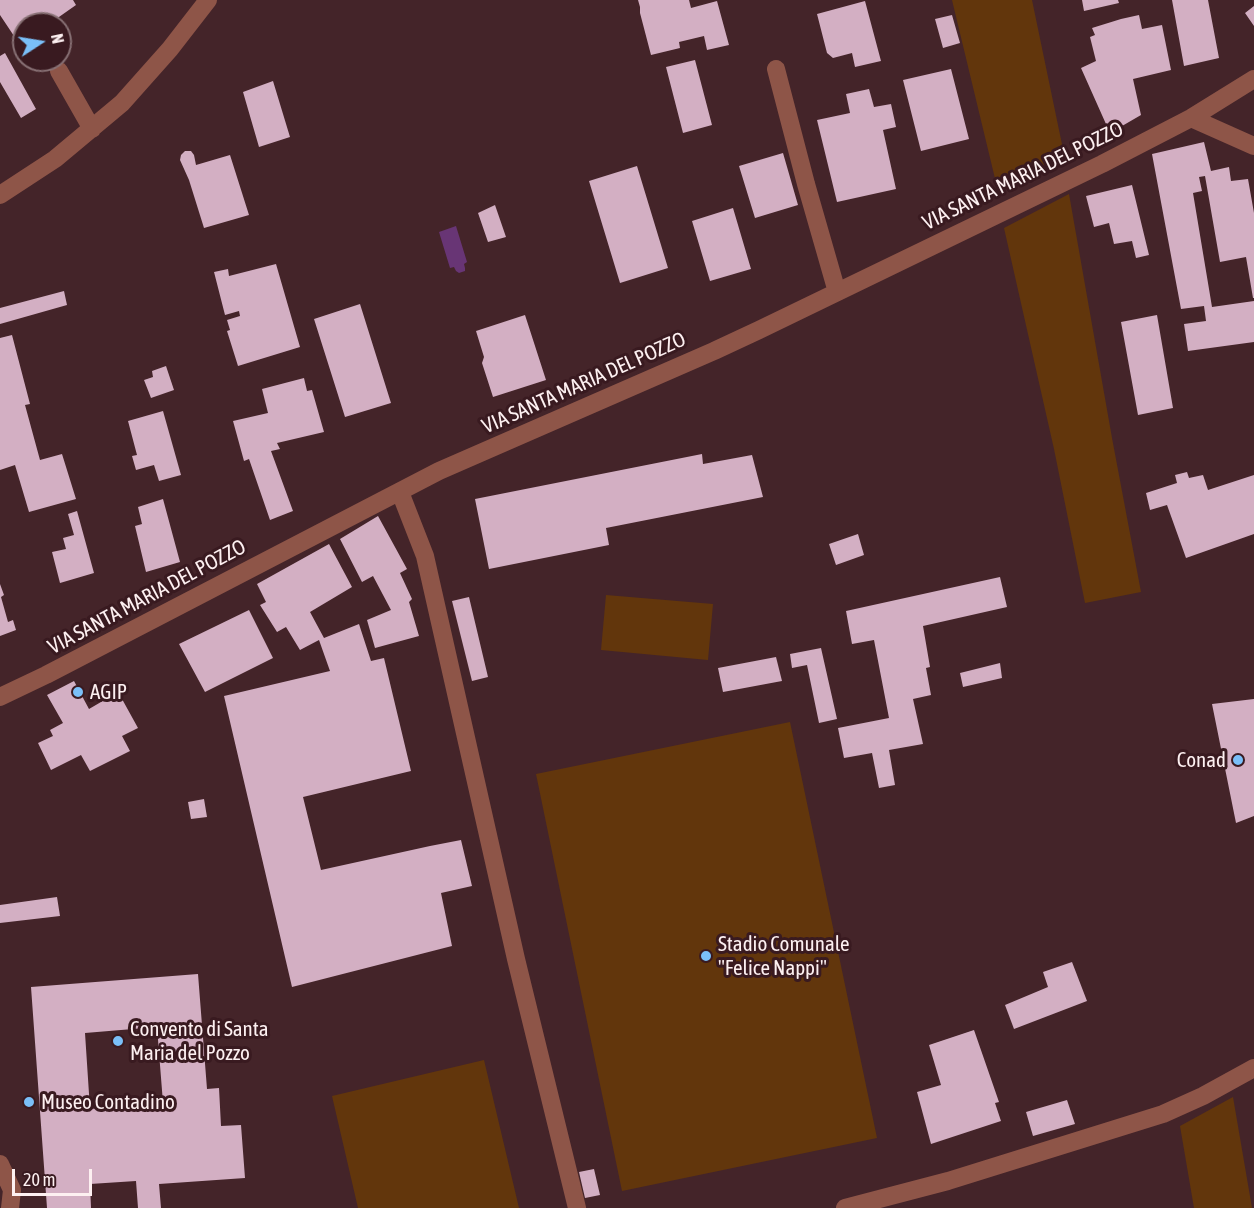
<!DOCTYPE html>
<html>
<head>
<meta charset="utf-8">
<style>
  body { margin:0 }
  #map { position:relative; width:1254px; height:1208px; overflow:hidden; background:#442429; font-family:"Asap Condensed",sans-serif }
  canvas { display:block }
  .north { position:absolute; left:12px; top:12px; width:60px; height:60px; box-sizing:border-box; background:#391a20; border:2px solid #877074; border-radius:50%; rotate:78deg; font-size:16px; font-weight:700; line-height:24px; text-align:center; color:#fdf0f1 }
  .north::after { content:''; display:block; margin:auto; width:21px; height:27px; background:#7abff8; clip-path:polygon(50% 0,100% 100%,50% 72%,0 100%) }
  .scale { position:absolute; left:12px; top:1169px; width:80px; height:27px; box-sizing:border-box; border:3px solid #fdf0f1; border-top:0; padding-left:8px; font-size:18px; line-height:21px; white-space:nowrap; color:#fdf0f1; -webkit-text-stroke:4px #391a20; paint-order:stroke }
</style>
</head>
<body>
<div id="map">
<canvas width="1254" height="1208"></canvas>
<div class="north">N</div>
<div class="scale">20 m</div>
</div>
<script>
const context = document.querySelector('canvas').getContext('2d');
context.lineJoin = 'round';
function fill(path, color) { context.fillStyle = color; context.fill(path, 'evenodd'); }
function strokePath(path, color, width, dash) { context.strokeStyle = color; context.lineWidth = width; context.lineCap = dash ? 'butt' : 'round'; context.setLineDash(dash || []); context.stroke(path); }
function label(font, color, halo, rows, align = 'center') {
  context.font = font + ' "Asap Condensed",sans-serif'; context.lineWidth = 6; context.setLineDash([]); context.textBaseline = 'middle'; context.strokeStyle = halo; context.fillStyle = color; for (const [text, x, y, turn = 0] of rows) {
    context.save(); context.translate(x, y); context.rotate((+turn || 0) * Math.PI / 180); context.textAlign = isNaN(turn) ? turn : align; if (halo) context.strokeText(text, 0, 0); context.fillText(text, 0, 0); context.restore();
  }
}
fill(new Path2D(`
  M952 0H1032L1064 154 998 191Z
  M1069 194 1112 438 1141 592 1085 603 1054 449 1004 228Z
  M606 595 713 604 708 660 601 650Z
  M790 722 877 1138 622 1191 536 774Z
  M484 1060 519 1208H358L332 1096Z
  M1233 1097 1252 1208H1194L1180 1126Z`), '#62360c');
fill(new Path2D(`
  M456 226 467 262 464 264 465 268V271L459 273 456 271 454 267 450 268 439 232Z`), '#683575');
fill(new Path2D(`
  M0 0H73L76 5 49 24H24V42L20 45 0 15Z
  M638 0H689L691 8 717 1 729 45 707 50 704 36 679 42 680 48 651 55 640 13V7Z
  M1082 0H1118L1119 3 1084 11Z
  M1172 0H1208L1219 58 1184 66Z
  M865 1 881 61 855 67 852 53 833 58 827 53 817 14Z
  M1254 6V26L1245 13Z
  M952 15 960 43 943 48 935 19Z
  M1139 15 1142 29 1162 25 1171 70 1133 79 1141 115 1110 133 1081 68 1096 61 1090 37 1095 35 1092 28 1121 19Z
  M5 53 36 109 21 118 0 82V56Z
  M695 60 712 125 683 133 666 67Z
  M951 69 969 139 921 151 903 80Z
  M273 81 290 137 259 147 243 92Z
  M869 89 874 107 891 104 896 127 883 130 896 189 837 202 817 120 850 113 846 94Z
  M1204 142 1211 171 1229 167 1231 181 1248 179 1254 213V298H1253L1246 257 1220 262 1205 176 1199 177 1202 191 1193 193 1212 307 1254 301V342L1188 351 1184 324 1206 321 1204 306 1181 309 1152 154Z
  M185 151H191L194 155 196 165 230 155 249 215 204 228 189 180 180 160 181 155Z
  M783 153 798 205 755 218 739 166Z
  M637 166 668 268 620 283 589 181Z
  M1132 185 1149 255 1136 258 1132 241 1114 244 1109 223 1094 227 1086 196Z
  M495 205 506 237 488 242 478 213Z
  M733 208 751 269 710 281 692 221Z
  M276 264 300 347 238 366 227 331 230 330 227 320 240 316 239 311 225 315 214 272 228 269 229 276Z
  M64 291 67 305 0 324V308Z
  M360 304 391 403 345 417 314 319Z
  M525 315 546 380 493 397 482 363 484 357 476 331Z
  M1157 315 1173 408 1138 415 1121 322Z
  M12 335 30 404 25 405 40 460 62 454 76 499 29 512 15 465 0 470V338Z
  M166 366 174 390 151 398 144 380 153 377 152 371Z
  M304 378 307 391 312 390 324 432 277 443 280 449 271 451 293 511 270 520 249 459 244 461 233 421 268 413 262 389Z
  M163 411 181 475 159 481 154 465 136 470 132 456 137 455 128 421Z
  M702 454 703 464 752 455 763 497 606 528 609 545 489 569 475 499Z
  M1187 472 1189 478 1203 475 1208 490 1254 475V534L1186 558 1167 505 1150 510 1146 493 1177 483 1175 475Z
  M163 499 180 562 146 572 135 526 142 524 138 507Z
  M77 511 94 573 60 583 52 552 66 549 63 538 74 535 68 514Z
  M378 516 407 569 400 573 412 599 409 602 419 636 375 648 367 620 391 610 373 576 362 582 340 539Z
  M858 534 864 555 836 565 829 544Z
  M329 544 352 587 310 612 324 638 359 624 371 661 384 658 411 771 303 797 321 870 430 846 461 840 472 886 441 893 452 946 292 987 224 696 330 671 319 640 300 650 286 627 277 632 260 605 266 602 257 584Z
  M1000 577 1007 607 923 626 930 667 926 668 931 695 913 699 923 744 889 750 895 785 879 788 872 753 844 758 838 728 889 718 874 640 852 644 846 611Z
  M0 584 4 595 1 597 8 622 13 620 16 630 0 636Z
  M469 597 488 677 472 681 452 601Z
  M249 610 273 658 205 692 179 644Z
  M821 648 837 719 819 723 807 665 792 668 790 654Z
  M776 657 782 681 723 692 718 668Z
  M1000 663 1002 678 963 687 960 673Z
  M74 681 89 709 113 695 116 701 122 699 138 728 122 736 130 751 90 771 81 755 51 770 38 743 53 736 50 730 63 723 47 695Z
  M1254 699V816L1236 823 1212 704Z
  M204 799 207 817 191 819 188 802Z
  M57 897 60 916 0 923V905Z
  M1072 962 1087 1001 1014 1029 1005 1005 1048 987 1043 972Z
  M198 974 207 1089 219 1088 221 1126 241 1125 245 1178 159 1184 161 1208H138L136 1181 90 1184 91 1208H47L31 987ZM157 1027 163 1103 90 1109 85 1033Z
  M974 1030 999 1102 995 1103 1001 1121 931 1144 917 1092 941 1085 929 1045Z
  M1067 1100 1075 1124 1033 1136 1026 1112Z
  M594 1169 600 1195 585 1198 579 1172Z`), '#d3afc3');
strokePath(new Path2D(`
  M776 69 806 184 837 292
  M59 71 92 129
  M1191 118 1254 146
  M0 195 55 159 122 103 170 49 208 0
  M400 492 425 556 516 959 577 1208
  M0 697 46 675 439 471 714 351 759 330 1102 164 1191 118 1254 79
  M0 1164 12 1190 10 1208
  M845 1208 948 1181 1163 1114 1203 1096 1254 1068`), '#8e5548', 18);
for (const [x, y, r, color] of [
  [78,692,6,"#7abff8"],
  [1238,760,6,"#7abff8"],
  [706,956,6,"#7abff8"],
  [118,1041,6,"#7abff8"],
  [29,1102,6,"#7abff8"]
]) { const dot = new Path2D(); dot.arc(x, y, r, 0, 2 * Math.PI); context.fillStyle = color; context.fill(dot); strokePath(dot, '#391a20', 2); }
label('21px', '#fdf0f1', '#391a20', [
  ["VIA SANTA MARIA DEL POZZO",1023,176,-26],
  ["VIA SANTA MARIA DEL POZZO",584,383,-24],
  ["VIA SANTA MARIA DEL POZZO",147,597,-28]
]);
label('21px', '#fdf0f1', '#391a20', [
  ["AGIP",90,692],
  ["Conad",1226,760,"right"],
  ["Stadio Comunale",718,944],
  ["\"Felice Nappi\"",718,968],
  ["Convento di Santa",130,1029],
  ["Maria del Pozzo",130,1053],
  ["Museo Contadino",41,1102]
], 'left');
</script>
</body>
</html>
